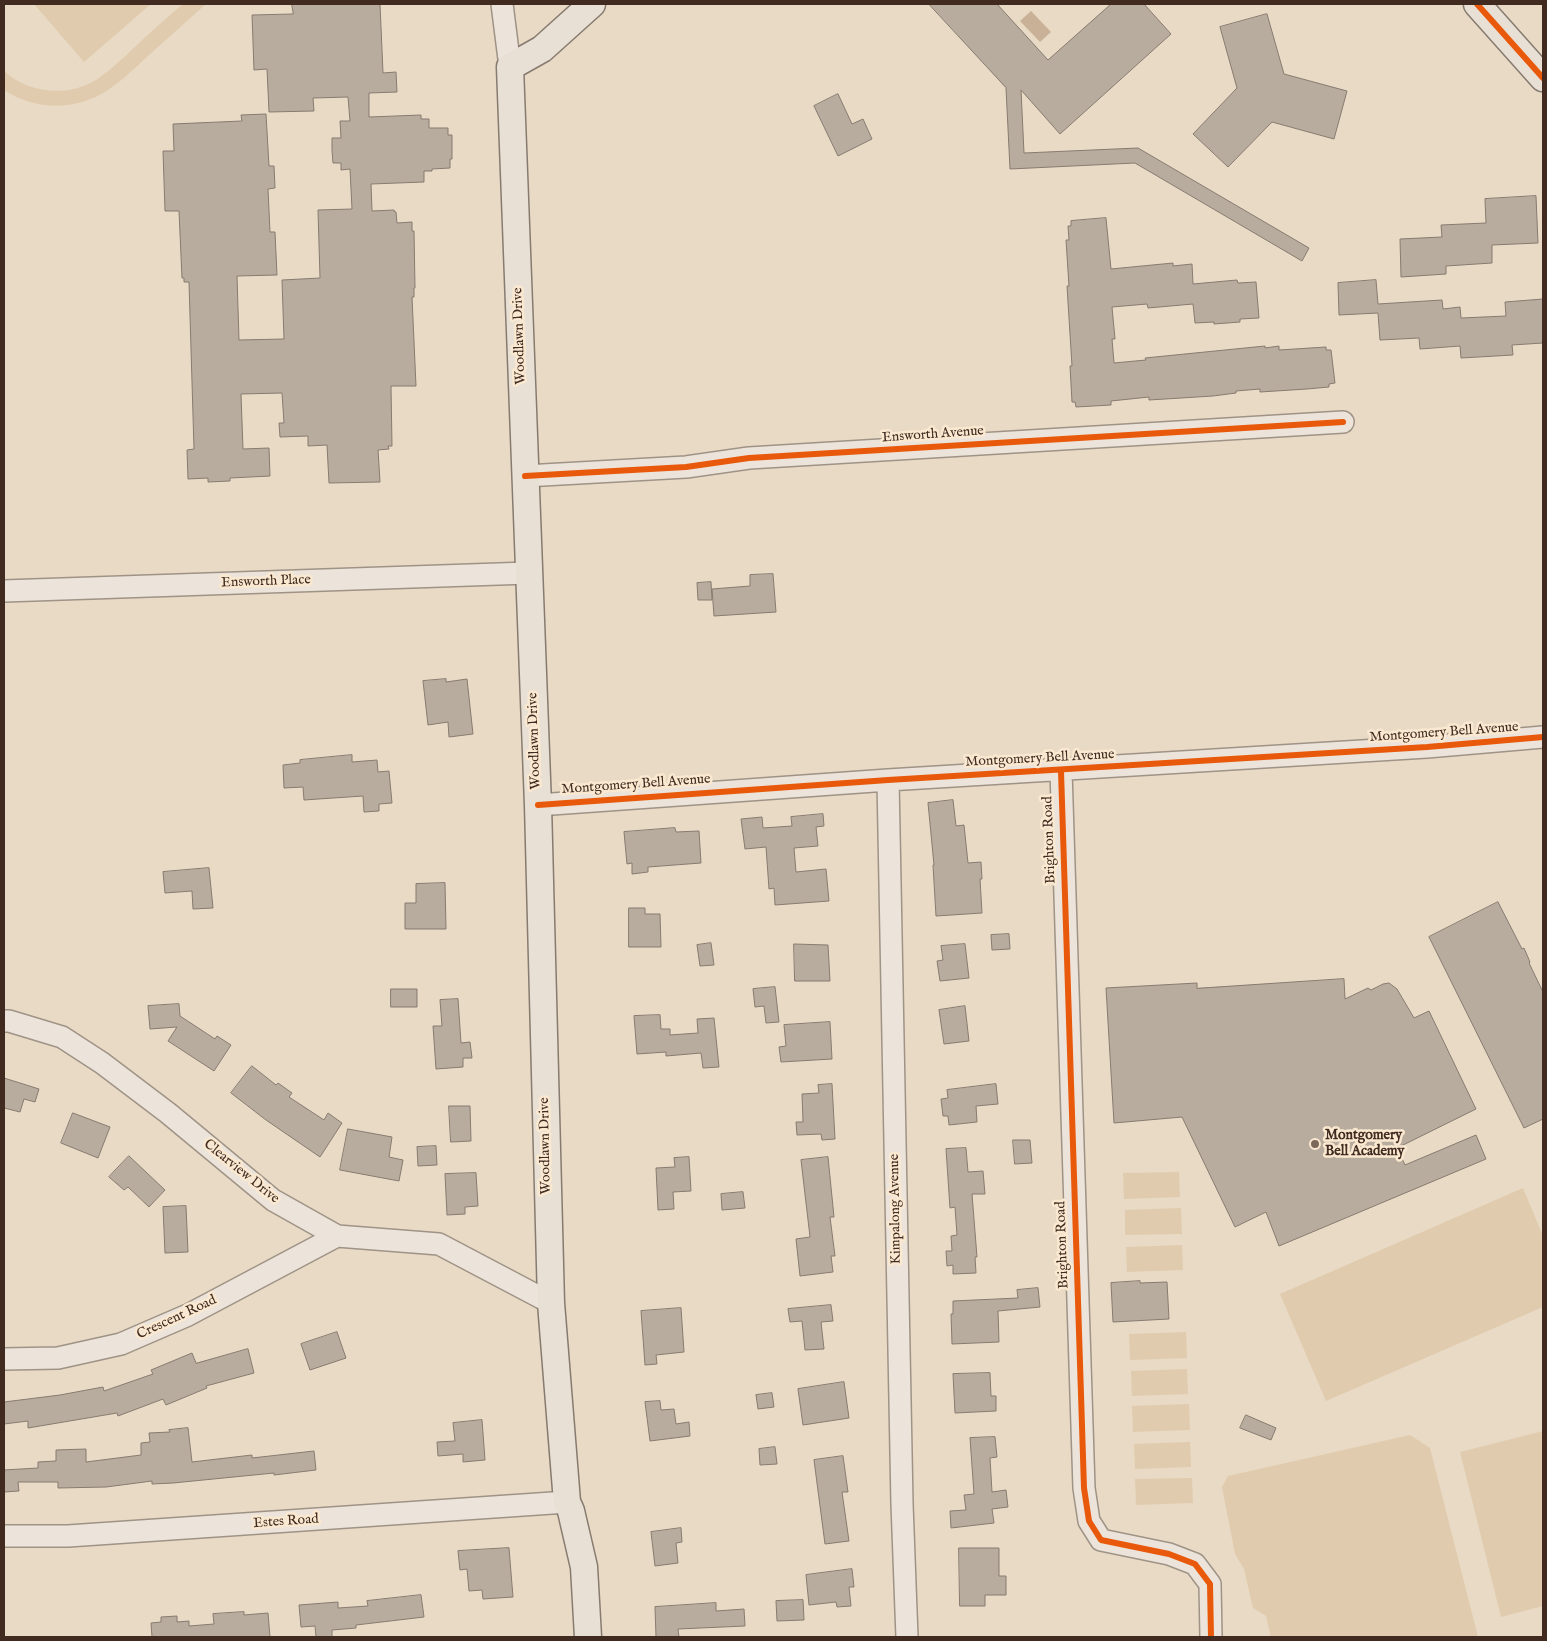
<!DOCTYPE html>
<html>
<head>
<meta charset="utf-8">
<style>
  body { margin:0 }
  #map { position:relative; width:1547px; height:1641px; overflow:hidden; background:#e9dac5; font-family:"IM FELL English",serif }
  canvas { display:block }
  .frame { position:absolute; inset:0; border:5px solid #412a20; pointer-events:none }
</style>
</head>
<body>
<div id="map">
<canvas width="1547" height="1641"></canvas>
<div class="frame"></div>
</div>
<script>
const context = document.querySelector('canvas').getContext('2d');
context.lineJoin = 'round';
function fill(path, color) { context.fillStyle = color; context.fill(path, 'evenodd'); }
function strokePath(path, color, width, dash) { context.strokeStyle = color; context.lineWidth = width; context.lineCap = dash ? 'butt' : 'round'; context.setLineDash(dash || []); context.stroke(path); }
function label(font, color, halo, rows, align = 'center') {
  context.font = font + ' "IM FELL English",serif'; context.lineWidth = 5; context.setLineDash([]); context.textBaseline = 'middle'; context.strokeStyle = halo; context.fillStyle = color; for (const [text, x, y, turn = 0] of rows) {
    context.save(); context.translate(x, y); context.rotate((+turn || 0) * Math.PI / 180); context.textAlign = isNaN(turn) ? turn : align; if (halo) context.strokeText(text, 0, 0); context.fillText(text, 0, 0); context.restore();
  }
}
fill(new Path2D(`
  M34 4H151L84 62Z
  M183 4H206C187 21 168 38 149 55 136 67 123 80 108 90 76 111 36 111 4 90V71C29 94 68 97 96 80 111 70 124 57 137 45 152 31 167 17 183 4Z
  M1179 1172 1180 1197 1124 1199 1123 1173Z
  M1523 1188 1543 1236V1307L1326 1401 1280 1294Z
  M1181 1208 1182 1234 1125 1235V1210Z
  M1182 1245 1183 1270 1127 1272 1126 1247Z
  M1186 1332 1187 1358 1130 1360 1129 1334Z
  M1187 1369 1188 1394 1132 1396 1131 1371Z
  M1189 1404 1190 1430 1133 1432 1132 1406Z
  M1543 1431V1606L1501 1617 1460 1452Z
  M1410 1435 1430 1448 1478 1637H1271L1266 1616 1253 1608 1244 1569 1235 1554 1222 1487 1228 1476Z
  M1190 1442 1191 1467 1135 1469 1134 1444Z
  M1192 1478 1193 1503 1136 1505 1135 1479Z`), '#e0cbae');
fill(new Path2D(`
  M1031 11 1051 32 1040 42 1020 21Z`), '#c8b197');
const building = new Path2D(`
  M292 4H380L383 73 396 72 397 92 369 93V117L421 115V119H429V128H448V135H452V159H450V168L432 169V171H424V182L371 184 372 211 394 210 395 212H396L397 223 412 222V231H414L415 288H414V297H412L416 386H391L392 446H388L389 449 378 450 380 482 329 483 327 445 308 446V436L280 437 279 423H284L282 393 241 394 243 449 269 448 270 476 230 478V481L208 482V478L188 479 187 450 194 449 189 282H184V278H182L179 211H165L163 151H174L173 124 242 121 241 115 266 114 269 166H274L275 188 268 189 270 232H275L277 275 237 276 239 340 284 339 282 280 320 278 318 210 352 209 350 169 341 170V163H333L332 150V138H341L340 121H350L348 97 313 98 314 111 269 112 267 69 254 70 252 15 293 14Z
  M929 4H997L1048 60 1111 4H1144L1171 34 1060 134 1021 90 1024 153 1138 148 1309 248 1302 261 1135 163 1010 169 1006 88Z
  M1267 14 1284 74 1347 91 1334 139 1272 122 1228 167 1193 134 1237 88 1220 27Z
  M838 94 852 124 863 119 872 139 838 156 814 106Z
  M1536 196 1538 243 1492 245V263L1446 266V274L1401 277 1400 239 1442 237 1441 225 1486 223 1485 199Z
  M1106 218 1111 269 1173 263V266L1192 264 1193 284 1237 280 1238 283 1256 282 1259 318 1240 319V322L1214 324V322L1195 323 1193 304 1148 308 1147 304 1112 307 1115 339H1112L1114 363 1146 360 1145 358 1265 346V348L1279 346V350L1326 347V350H1331L1335 383 1329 384V387L1307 389 1260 392V389L1236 391V393L1213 396 1149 400V397L1111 401V405L1076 407 1075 402H1072L1070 366H1072L1067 286H1069L1066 240H1069L1068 226H1071V221Z
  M1376 280 1378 304 1442 300 1443 309 1460 307 1461 318 1506 316 1505 302 1543 299V343L1512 345 1513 355 1461 358 1460 346 1420 349 1419 338 1380 340 1378 313 1339 315 1338 283Z
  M773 574 776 612 714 616 712 589 750 586V575Z
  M711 582 712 600H698L697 583Z
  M446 679V682L467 679 473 734 449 737 448 722 428 725 423 681Z
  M352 755V762L377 760 378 772 389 771 392 803 379 804V811L364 812 363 796 304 800 303 787 284 788 283 765 300 763V760Z
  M953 800 956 826 964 825 968 863 981 862 982 879H980L982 913 936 916 933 865H934L928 803Z
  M823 814 824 826 816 827 818 846 794 848 796 872 826 869 829 901 775 905 774 888 769 889 766 847 745 849 741 819 762 817 763 828 792 826 791 817Z
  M675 828 676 832 699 831 701 863 648 867V872L632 874V863L627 864 624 832Z
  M209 868 213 908 193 909 192 891 165 893 163 872Z
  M445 883 446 929H405V903H416V884Z
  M1498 902 1522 949 1524 948 1530 962 1529 963 1543 992V1119L1524 1128 1429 937Z
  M629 908H645V914H660L661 947H629Z
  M1009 934 1010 949 992 950 991 935Z
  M711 943 714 965 700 966 697 945Z
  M794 944 828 945 830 981H795Z
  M965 944 969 978 940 981 937 961 943 960 941 946Z
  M1344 979 1345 999 1368 988 1371 990 1383 984 1389 983 1397 989 1414 1018 1429 1011 1476 1109 1397 1148 1405 1165 1476 1135 1486 1159 1279 1246 1266 1212 1235 1227 1182 1117 1114 1123 1106 988 1197 983V988Z
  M775 987 779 1022 766 1023 764 1006 755 1007 753 989Z
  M391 989H417V1007H391Z
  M458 999 461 1043 470 1042 472 1058H463V1067L436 1069 433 1026H442L440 1000Z
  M179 1004 180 1016 215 1039 217 1036 231 1045 214 1071 168 1041 177 1027 150 1029 148 1006Z
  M965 1006 969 1041 944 1044 939 1010Z
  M660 1015 661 1029H670V1035L698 1033 697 1019 714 1018 719 1067 703 1068 701 1053 666 1056V1052L637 1054 634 1016Z
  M830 1022 832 1059 781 1062 779 1047 786 1046 784 1025Z
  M252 1066 276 1085 278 1083 292 1093 289 1097 324 1120 328 1113 342 1123 320 1157 266 1120 231 1093Z
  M4 1078 39 1089 35 1102 24 1099 20 1112 4 1108Z
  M832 1084 835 1139 822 1140 821 1134 797 1135 796 1122H803L802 1094 819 1093 818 1085Z
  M996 1084 998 1104 976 1106 977 1122 949 1125 948 1116H943L941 1099 948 1098 947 1090Z
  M449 1106H470L471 1141 451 1142Z
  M73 1113 110 1127 98 1158 61 1143Z
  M348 1129 392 1137 389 1157 403 1160 399 1181 340 1170Z
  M1013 1140H1030L1032 1163 1015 1164Z
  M436 1146 437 1165 418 1166 417 1147Z
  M966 1148 968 1172 983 1171 985 1194H972L977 1257H975L976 1273 953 1274V1265L947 1266 946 1251H952L951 1236 957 1235 955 1207 950 1208 946 1149Z
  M129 1156 165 1190 149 1207 128 1187 124 1190 109 1177Z
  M689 1157 691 1191 673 1192 674 1209 658 1210 656 1168 675 1167 674 1158Z
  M828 1157 834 1217H830L835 1256H831L833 1272 800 1276 796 1239 810 1237 801 1160Z
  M476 1173 478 1206 465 1207V1214L447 1215 445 1174Z
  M743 1192 745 1208 722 1210 721 1194Z
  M186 1206 188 1252 165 1253 163 1207Z
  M1140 1281V1283L1167 1282 1169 1319 1113 1322 1111 1283Z
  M1038 1288 1040 1307 998 1311 999 1342 952 1344 951 1314H953V1301L1018 1298 1017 1290Z
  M831 1305 833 1321 821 1322 824 1349 805 1350 802 1321 790 1322 788 1309Z
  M681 1308 684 1352 656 1355 657 1364 645 1365 641 1311Z
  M337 1332 346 1358 310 1370 301 1344Z
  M248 1349 254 1373 206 1386 207 1388 166 1405 163 1399 118 1416 117 1413 28 1428V1421L4 1424V1402L60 1395 103 1387 104 1391 153 1374 151 1370 192 1353 196 1363Z
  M990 1373 991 1396H996V1411L955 1413 953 1374Z
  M844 1382 849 1418 803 1425 798 1389Z
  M772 1393 774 1407 758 1409 756 1395Z
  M660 1401 661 1410 674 1409 676 1424 689 1422 690 1436 650 1441 645 1402Z
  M1246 1415 1276 1428 1271 1440 1240 1428Z
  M482 1420 485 1460 463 1462V1454L438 1456 437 1442 455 1441 453 1423Z
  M188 1428 192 1462 252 1455V1458L314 1451 316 1470 274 1475V1473L173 1483 152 1484V1481L106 1487 58 1488V1482H18L19 1491 4 1492V1470L38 1468V1462L56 1461V1450L86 1449V1462L141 1455V1443L150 1442 149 1433 170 1432 169 1430Z
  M995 1437 997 1457 990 1458 992 1492 1006 1490 1008 1507 992 1509 994 1523 951 1528 950 1511 966 1510 964 1495 974 1494 970 1438Z
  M775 1447 777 1464 760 1465 759 1449Z
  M843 1456 848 1492H842L849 1541 825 1544 814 1460Z
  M681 1528 682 1542 676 1543 678 1563 655 1566 651 1532Z
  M509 1548 513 1597 483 1599 482 1590 469 1591 467 1569 460 1570 458 1551Z
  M959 1548H999V1576H1006V1595H985V1606H960Z
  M852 1569 854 1587H849L851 1606 837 1607 836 1602 809 1605 806 1575Z
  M421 1595 424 1617 356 1625V1628L332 1630V1637H316L315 1626 301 1627 299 1605 338 1602V1608L368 1606 367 1601Z
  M803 1600 804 1620 777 1621 776 1601Z
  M716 1603V1611L744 1609 745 1626 678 1629 679 1637H656L655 1607Z
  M244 1612V1615L268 1613 270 1637H152L151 1623 161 1622V1617L177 1616V1622L189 1621V1626L214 1624 213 1614Z`);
fill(building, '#b8ac9e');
strokePath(building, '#877b70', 1);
const minor = new Path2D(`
  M502 4 510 67
  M525 476 686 467 749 458 1343 422
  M4 591 528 573
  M1061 771 1084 1488 1089 1521 1101 1540 1169 1554 1195 1564 1210 1584 1211 1637
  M888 780 902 1504 907 1637
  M538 805 888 780 1427 747 1543 737
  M4 1021H9L62 1037 102 1063 168 1113 273 1200 337 1236 439 1244 551 1303
  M4 1359 58 1358 121 1344 188 1315 337 1236
  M4 1536H68L567 1502`);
const major = new Path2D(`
  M1477 4 1543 78
  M588 1637 584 1567 571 1511 567 1502 551 1303 538 805 510 67 542 49 592 4`);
strokePath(minor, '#9f9386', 24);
strokePath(major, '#877b70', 29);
strokePath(minor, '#ece4da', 21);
strokePath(major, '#e8e0d4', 26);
strokePath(new Path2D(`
  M1477 4 1543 78
  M525 476 686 467 749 458 1343 422
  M1061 771 1084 1488 1089 1521 1101 1540 1169 1554 1195 1564 1210 1584 1211 1637
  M538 805 888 780 1427 747 1543 737`), '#e8590c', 6);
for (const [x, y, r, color] of [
  [1315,1144,5,"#7c685a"]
]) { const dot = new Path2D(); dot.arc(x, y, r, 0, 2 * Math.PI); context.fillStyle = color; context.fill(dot); strokePath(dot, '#fae9d0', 2); }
label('14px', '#412a20', '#fae9d0', [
  ["Woodlawn Drive",520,336,-92],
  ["Ensworth Avenue",933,435,-4],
  ["Ensworth Place",266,582,-2],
  ["Montgomery Bell Avenue",1444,733,-4],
  ["Woodlawn Drive",535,741,-92],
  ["Montgomery Bell Avenue",1040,759,-3],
  ["Montgomery Bell Avenue",636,785,-4],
  ["Brighton Road",1050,840,-92],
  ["Woodlawn Drive",546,1146,-91],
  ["Clearview Drive",241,1172,39],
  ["Kimpalong Avenue",896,1209,-91],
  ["Brighton Road",1063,1245,-92],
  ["Crescent Road",177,1318,-25],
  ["Estes Road",286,1522,-4]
]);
label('bold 14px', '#412a20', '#fae9d0', [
  ["Montgomery",1325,1136],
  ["Bell Academy",1325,1152]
], 'left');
</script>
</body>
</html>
